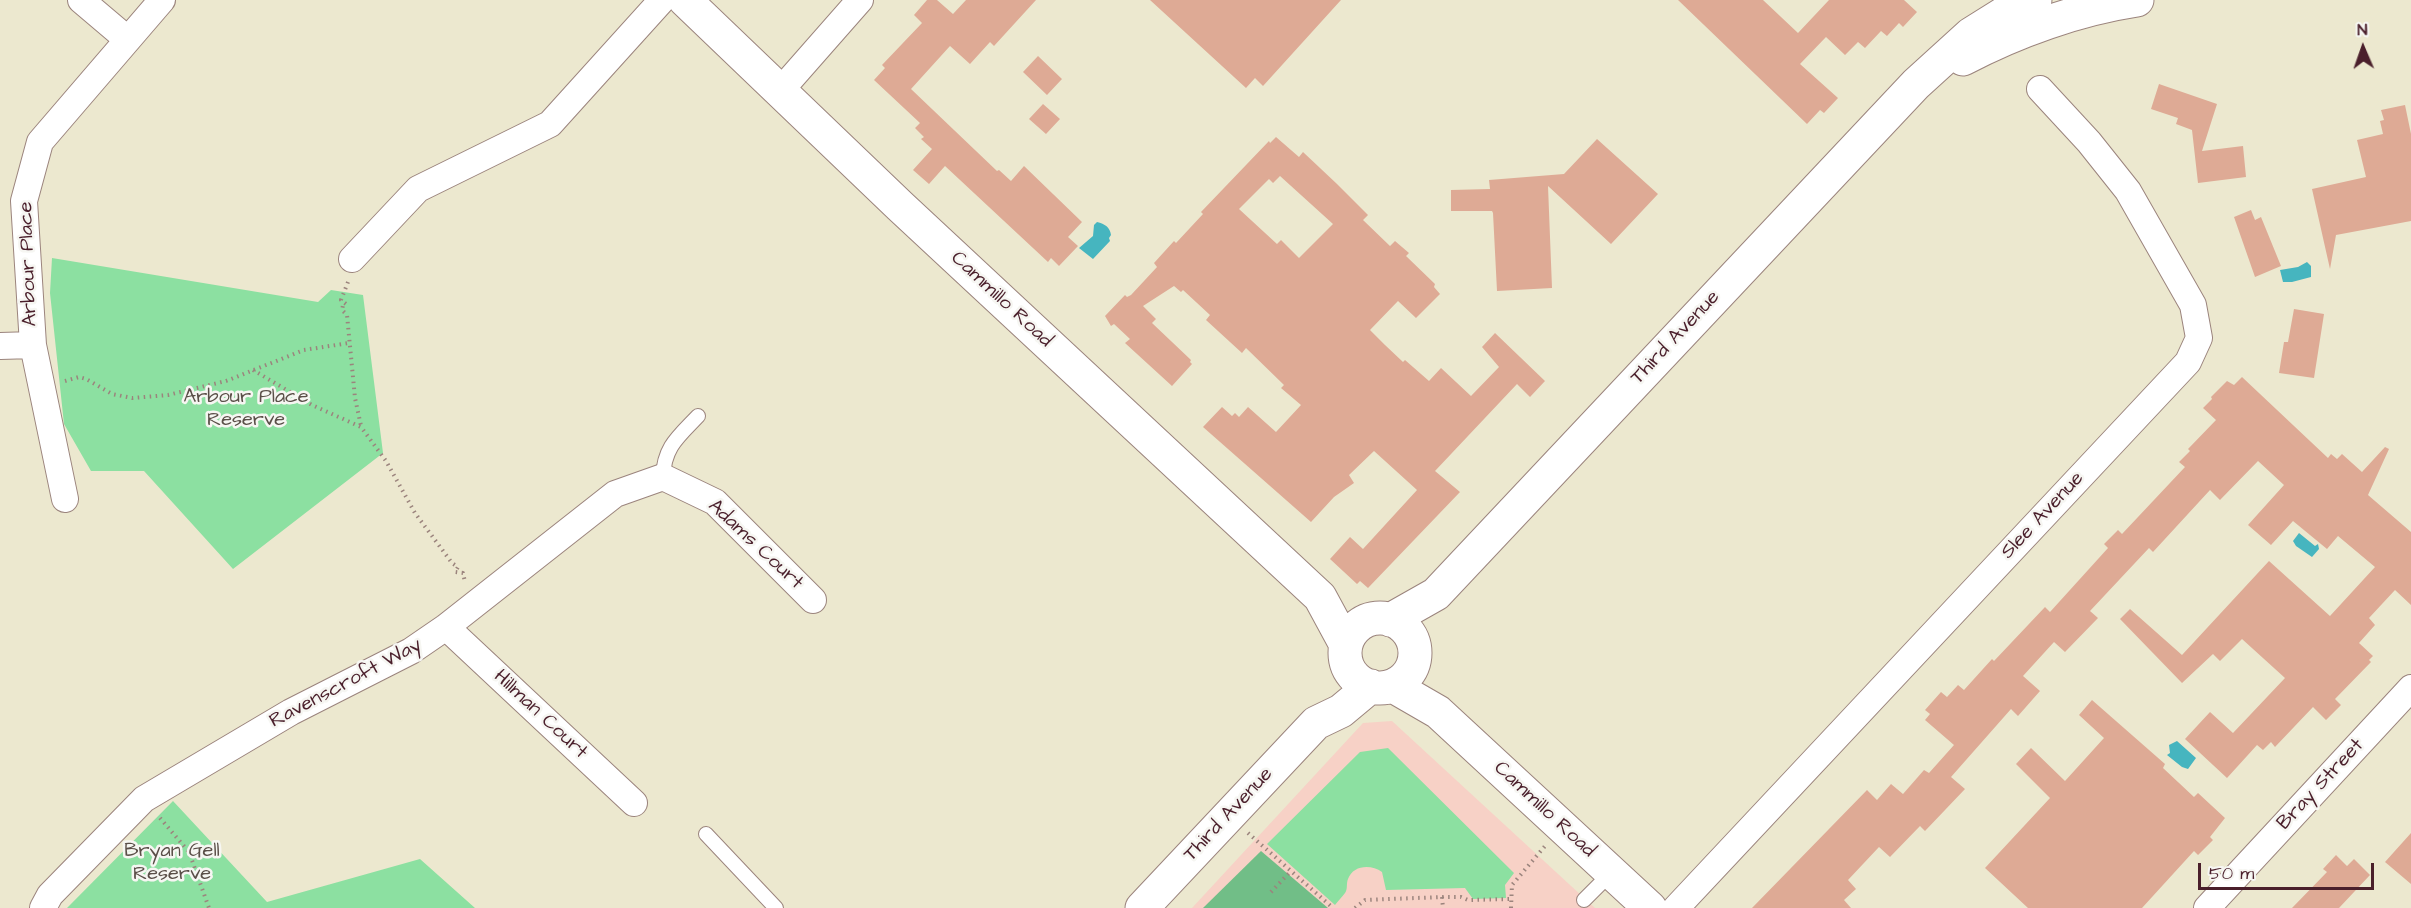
<!DOCTYPE html>
<html>
<head>
<meta charset="utf-8">
<style>
  body { margin:0 }
  #map { position:relative; width:2411px; height:908px; overflow:hidden; background:#ece8cf; font-family:"Architects Daughter",sans-serif }
  canvas { display:block }
  .north { position:absolute; left:2333px; top:18px; width:60px; height:60px; -webkit-text-stroke:4px #f6f6f2; paint-order:stroke; rotate:358deg; font-size:16px; font-weight:700; line-height:24px; text-align:center; color:#4a1f2b }
  .north::after { content:''; display:block; margin:auto; width:21px; height:27px; background:#4a1f2b; clip-path:polygon(50% 0,100% 100%,50% 72%,0 100%) }
  .scale { position:absolute; left:2198px; top:863px; width:176px; height:27px; box-sizing:border-box; border:3px solid #4a1f2b; border-top:0; padding-left:8px; font-size:18px; line-height:21px; white-space:nowrap; color:#4a1f2b; -webkit-text-stroke:4px #f6f6f2; paint-order:stroke }
</style>
</head>
<body>
<div id="map">
<canvas width="2411" height="908"></canvas>
<div class="north">N</div>
<div class="scale">50 m</div>
</div>
<script>
const context = document.querySelector('canvas').getContext('2d');
context.lineJoin = 'round';
function fill(path, color) { context.fillStyle = color; context.fill(path, 'evenodd'); }
function strokePath(path, color, width, dash) { context.strokeStyle = color; context.lineWidth = width; context.lineCap = dash ? 'butt' : 'round'; context.setLineDash(dash || []); context.stroke(path); }
function label(font, color, halo, rows, align = 'center') {
  context.font = font + ' "Architects Daughter",sans-serif'; context.lineWidth = 5; context.setLineDash([]); context.textBaseline = 'middle'; context.strokeStyle = halo; context.fillStyle = color; for (const [text, x, y, turn = 0] of rows) {
    context.save(); context.translate(x, y); context.rotate((+turn || 0) * Math.PI / 180); context.textAlign = isNaN(turn) ? turn : align; if (halo) context.strokeText(text, 0, 0); context.fillText(text, 0, 0); context.restore();
  }
}
fill(new Path2D(`
  M1392 721 1595 908H1192L1363 723Z`), '#f7d1c6');
fill(new Path2D(`
  M52 258 318 302 331 290 363 295 383 453 233 569 144 471H91L64 424 50 293Z
  M1388 748 1514 873 1505 885 1506 898 1473 899 1465 888 1386 890 1382 872C1371 864 1353 865 1348 879 1346 884 1348 889 1345 893 1342 897 1338 901 1335 905L1267 844 1360 752Z
  M173 801 267 902 420 859 475 908H67Z`), '#8ce0a1');
fill(new Path2D(`
  M1261 851 1328 908H1203Z`), '#71be87');
fill(new Path2D(`
  M1097 222C1105 224 1110 227 1111 235L1109 238 1110 241 1093 259 1079 248 1093 236 1094 225Z
  M2307 262 2311 266V277L2292 282H2283L2280 270 2298 267Z
  M2299 533 2315 546 2318 544 2319 549 2312 557 2296 546 2293 541Z
  M2177 741 2196 758 2188 769 2182 767 2167 755 2170 753 2169 745Z`), '#46b5bf');
fill(new Path2D(`
  M927 0H937L953 14 966 0H1036L994 46 990 42 970 64 950 46 911 89 997 171 999 170 1011 181 1024 166 1082 222 1068 237 1078 246 1059 266 1051 258 1048 262 945 166 929 184 913 170 932 149 921 139 924 137 915 128 920 123 874 80 885 68 882 65 922 23 914 15Z
  M1150 0H1341L1263 86 1255 78 1246 88Z
  M1678 0H1763L1798 33 1829 0H1904L1917 12 1903 27 1899 23 1887 36 1881 31 1865 48 1858 42 1845 55 1826 37 1800 64 1838 98 1824 113 1820 110 1807 124Z
  M1038 56 1062 79 1047 95 1023 72Z
  M2159 84 2217 104 2202 151 2243 146 2246 177 2198 183 2192 130 2176 124 2178 118 2151 109Z
  M1043 104 1060 119 1046 134 1029 119Z
  M2405 105 2411 134V221L2336 235 2330 269 2312 189 2366 177 2357 140 2383 134 2380 121 2384 120 2381 110Z
  M1276 137 1299 157 1303 152 1337 184 1368 215 1363 220 1390 246 1395 241 1409 253 1406 256 1435 284 1434 287 1440 294 1416 318 1398 301 1370 330 1385 345 1403 362 1405 360 1429 381 1441 368 1471 396 1499 367 1482 347 1495 333 1545 381 1530 397 1517 384 1435 471 1460 492 1368 588 1360 581 1357 584 1330 559 1350 537 1363 549 1417 490 1374 451 1349 475 1354 483 1334 497 1311 522 1203 427 1222 407 1232 416 1235 413 1239 417 1248 407 1276 432 1301 405 1281 388 1284 385 1246 348 1242 353 1206 320 1210 315 1183 290 1181 292 1174 286 1143 306 1156 319 1152 323 1191 360 1190 362 1192 364 1172 386 1125 343 1130 339 1114 324 1111 326 1105 316 1125 295 1127 297 1131 295 1157 267 1154 263 1174 241 1176 243 1203 214 1201 212 1269 141 1270 143ZM1280 176 1333 224 1299 258 1281 240 1277 244 1239 209 1269 179 1273 183Z
  M1597 139 1658 194 1611 244 1548 186 1552 288 1497 291 1493 213 1492 211H1451V190L1490 189 1489 180 1564 174Z
  M2251 210 2255 220 2261 217 2281 266 2255 277 2234 217Z
  M2294 309 2324 314 2314 378 2279 373 2284 342H2288Z
  M2242 377 2328 458 2331 454 2337 459 2342 454 2362 472 2385 447 2389 449 2368 495 2411 532V605L2395 590 2369 618 2375 625 2359 643 2373 656 2369 660 2371 662 2335 699 2341 705 2326 720 2313 707 2275 747 2271 742 2263 750 2257 745 2227 778 2185 739 2210 712 2233 733 2285 678 2242 639 2220 661 2213 654 2182 683 2120 619 2130 609 2182 655 2269 561 2330 616 2375 567 2338 536 2327 549 2293 521 2271 545 2248 525 2284 485 2258 461 2220 500 2210 490 2153 552 2149 548 2090 611 2098 618 2065 652 2054 642 2023 676 2040 691 2018 716 2011 709 1951 777 1965 789 1925 831 1920 826 1890 857 1879 847 1848 880 1856 889 1844 900 1851 908H1752L1867 790 1877 800 1891 784 1903 794 1924 770 1929 773 1954 745 1925 720 1930 714 1925 710 1941 692 1947 697 1958 685 1964 690 1992 659 1994 661 2045 607 2050 612 2108 548 2104 544 2118 530 2122 534 2185 467 2179 462 2190 451 2188 449 2216 420 2203 408 2212 399 2211 397 2227 381 2234 385Z
  M2092 700 2165 764 2163 768 2194 797 2198 793 2225 818 2210 837 2213 840 2198 855 2194 851 2142 908H2028L1985 868 2050 798 2016 764 2031 748 2065 781 2104 738 2079 715Z
  M2411 833V884L2385 862Z
  M2336 855 2347 866 2354 859 2370 875 2339 908H2292L2327 872 2323 869Z`), '#deaa95');
const lane = new Path2D(`
  M663 477C664 447 678 437 698 416
  M706 834 776 908
  M1584 900 1612 872`);
const street = new Path2D(`
  M81 0 127 39
  M780 91 860 0
  M352 259 418 189 550 124 662 0
  M0 346 33 345
  M65 499 33 345 24 201 40 142 162 0
  M446 627 634 803
  M43 908 50 895 144 799 291 712 411 651 446 627 615 494 663 477 715 502 813 600
  M1676 908 2188 362 2199 338 2193 305 2128 191 2089 142 2040 89
  M2207 908 2411 688`);
const secondary = new Path2D(`
  M685 0 900 206 1320 597 1346 645
  M1963 59C2016 31 2078 9 2137 0
  M1345 653a35 35 0 1 1 70 0a35 35 0 1 1-70 0Z
  M1390 620 1436 594 1916 84 1971 34 2003 14 2035 0
  M1393 686 1438 712 1650 908
  M1142 908 1316 723 1341 711 1371 686`);
strokePath(lane, '#9b847d', 16);
strokePath(street, '#9b847d', 28);
strokePath(secondary, '#9b847d', 35);
strokePath(new Path2D(`
  M348 282 341 300 346 304 343 305 342 310 347 315 355 398 361 426
  M253 370 312 405 361 427 386 461 415 513 452 563 458 567 455 572 463 573 465 582
  M65 381 79 377 86 379 112 394 132 398 168 395 226 381 304 350 349 343
  M160 818 189 852 209 908
  M1248 833 1333 908
  M1271 892 1291 871
  M1442 897 1443 908
  M1355 908 1365 900 1442 897H1461L1468 900 1511 899
  M1511 908 1512 885 1545 846`), '#9b847d', 4, [1.5, 4.5]);
strokePath(lane, '#fff', 14);
strokePath(street, '#fff', 26);
strokePath(secondary, '#fff', 33);
label('20px', '#4a1f2b', '#f6f6f2', [
  ["Arbour Place",29,264,-92],
  ["Cammillo Road",1001,300,43],
  ["Third Avenue",1676,338,-47],
  ["Slee Avenue",2043,516,-47],
  ["Adams Court",755,545,43],
  ["Ravenscroft Way",346,684,-28],
  ["Hillman Court",540,715,43],
  ["Bray Street",2321,785,-47],
  ["Cammillo Road",1544,810,43],
  ["Third Avenue",1229,815,-47]
]);
label('20px', '#5a4f48', '#f6f6f2', [
  ["Arbour Place",246,398],
  ["Reserve",246,421],
  ["Bryan Gell",172,852],
  ["Reserve",172,875]
]);
</script>
</body>
</html>
